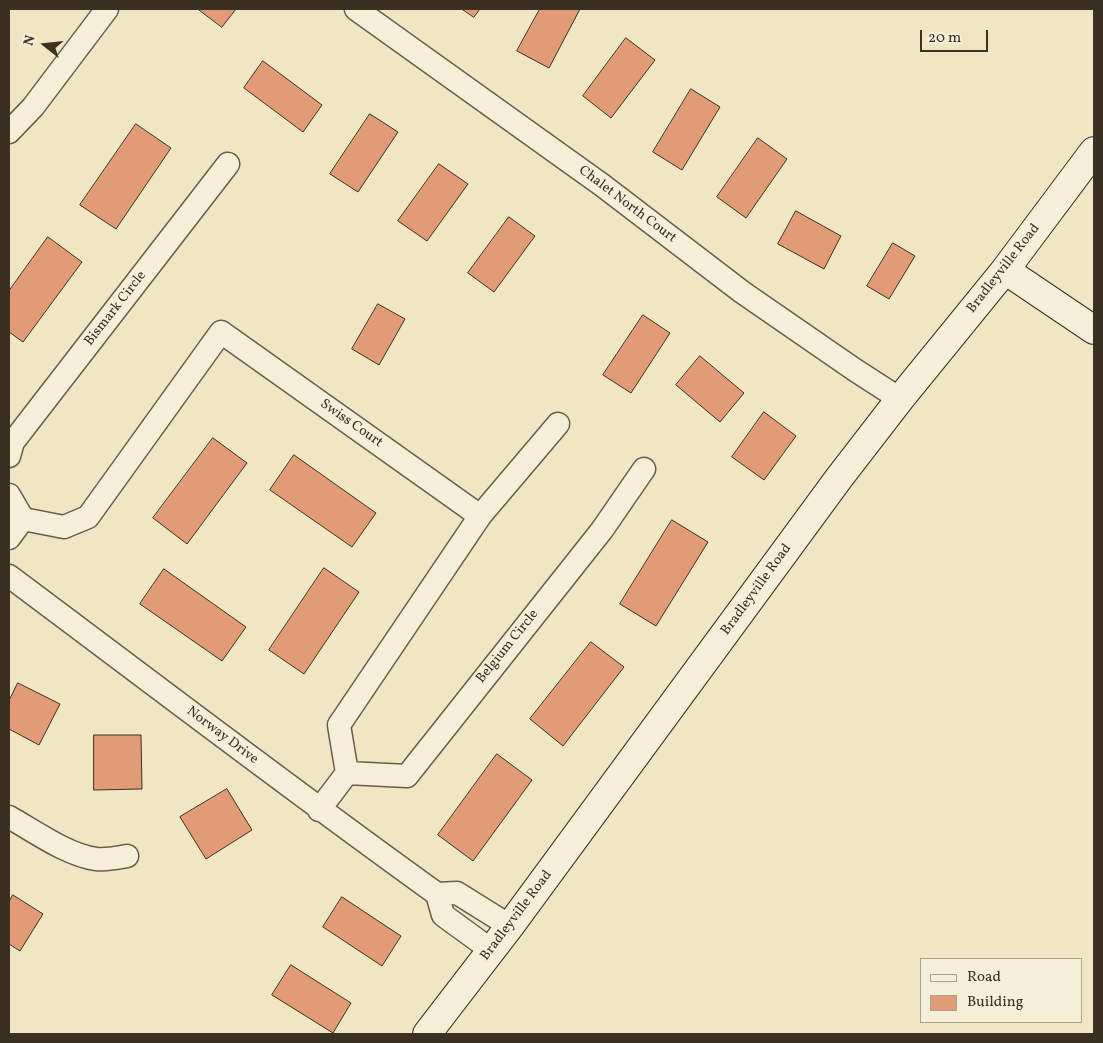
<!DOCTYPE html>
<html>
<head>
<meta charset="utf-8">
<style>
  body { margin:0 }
  #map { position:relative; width:1103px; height:1043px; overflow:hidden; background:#f0e6c4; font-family:Vollkorn,serif }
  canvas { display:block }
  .frame { position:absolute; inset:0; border:10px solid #3b3123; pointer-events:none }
  .legend { position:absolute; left:920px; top:958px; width:162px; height:65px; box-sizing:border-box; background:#f5efd9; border:1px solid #aba390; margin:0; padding:6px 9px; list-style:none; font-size:15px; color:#3b3123 }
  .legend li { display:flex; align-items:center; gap:10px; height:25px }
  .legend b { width:25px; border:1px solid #aba390 }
  .north { position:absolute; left:20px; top:20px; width:50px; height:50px; -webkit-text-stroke:4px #f5efd9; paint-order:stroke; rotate:286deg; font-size:14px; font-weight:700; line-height:20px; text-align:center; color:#3b3123 }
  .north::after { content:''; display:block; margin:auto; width:18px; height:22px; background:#3b3123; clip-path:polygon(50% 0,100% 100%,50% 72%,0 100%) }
  .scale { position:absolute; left:920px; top:30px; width:68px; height:22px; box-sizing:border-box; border:2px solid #3b3123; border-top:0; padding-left:6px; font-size:15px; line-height:18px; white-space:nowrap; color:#3b3123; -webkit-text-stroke:4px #f5efd9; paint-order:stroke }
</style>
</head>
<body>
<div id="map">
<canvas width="1103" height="1043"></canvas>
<div class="frame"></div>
<ul class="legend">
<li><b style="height:6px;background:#f5efd9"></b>Road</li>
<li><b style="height:14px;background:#e19b77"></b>Building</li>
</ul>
<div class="north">N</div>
<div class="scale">20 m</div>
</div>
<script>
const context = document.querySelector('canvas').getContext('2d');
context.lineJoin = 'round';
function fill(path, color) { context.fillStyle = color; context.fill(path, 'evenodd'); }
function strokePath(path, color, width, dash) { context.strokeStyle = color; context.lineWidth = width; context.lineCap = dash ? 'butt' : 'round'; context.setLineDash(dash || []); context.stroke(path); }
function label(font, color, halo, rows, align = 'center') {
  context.font = font + ' Vollkorn,serif'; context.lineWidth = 4.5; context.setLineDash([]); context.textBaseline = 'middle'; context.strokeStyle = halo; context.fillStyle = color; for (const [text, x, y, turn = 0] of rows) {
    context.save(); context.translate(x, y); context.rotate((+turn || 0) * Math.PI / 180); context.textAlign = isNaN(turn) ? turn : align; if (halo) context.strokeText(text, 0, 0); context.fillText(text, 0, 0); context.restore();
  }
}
const building = new Path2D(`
  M198 9H236L222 27Z
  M462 9H480L474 17Z
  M540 9H580L549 68 517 51Z
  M626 38 655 60 611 118 583 96Z
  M263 61 322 105 303 132 244 88Z
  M691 89 720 107 682 170 653 152Z
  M370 114 398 132 358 192 330 174Z
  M136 124 171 148 116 229 80 205Z
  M758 138 787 159 746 218 717 197Z
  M439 164 468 184 427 241 398 221Z
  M796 211 841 236 824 269 778 244Z
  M509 217 535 236 494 292 468 273Z
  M48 237 82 262 23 342 9 332V291Z
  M893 243 915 256 889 299 867 286Z
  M378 304 405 319 379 365 352 349Z
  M643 315 670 333 631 393 603 375Z
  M700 356 744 393 720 422 676 385Z
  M764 412 796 436 764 480 732 457Z
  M213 438 247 463 187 544 153 518Z
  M294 455 376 513 352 547 270 490Z
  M672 520 708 542 656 626 620 604Z
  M324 568 359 592 304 674 269 650Z
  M164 569 246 627 222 661 140 604Z
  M591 642 624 667 563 746 530 719Z
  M18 683 60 704 39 745 9 729V701Z
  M94 735H141L142 789 94 790Z
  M497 754 532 780 473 861 438 835Z
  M227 789 252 830 206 859 180 817Z
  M13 895 43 914 20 951 9 944V902Z
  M342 897 401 936 382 966 323 927Z
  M291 965 351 1003 333 1033 272 995Z`);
fill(building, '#e19b77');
strokePath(building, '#3b3123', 1);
const street = new Path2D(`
  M356 9 602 185 742 292 855 370 900 399
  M9 132 33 107 107 9
  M9 456 13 442 228 164
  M9 495 23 519
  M9 538 23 519 64 527 88 517 221 332 480 516
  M9 576C151 682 292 790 437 894L457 893 510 926
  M347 773 407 776 602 530 644 469
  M319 810 347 773 339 725 480 516 558 424
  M9 817C34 831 67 855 96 859 107 860 117 858 127 856
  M437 894 443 915 491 950`);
const secondary = new Path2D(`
  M1005 270 1094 330
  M427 1034 510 926 839 478 900 399 1005 270 1094 151`);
strokePath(street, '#685e4b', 25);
strokePath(secondary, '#3b3123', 30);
strokePath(street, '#f5efd9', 22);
strokePath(secondary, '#f5efd9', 28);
label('14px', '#3b3123', '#f5efd9', [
  ["Chalet North Court",627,205,37],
  ["Bradleyville Road",1004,269,-52],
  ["Bismark Circle",116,309,-52],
  ["Swiss Court",351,424,35],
  ["Bradleyville Road",757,590,-54],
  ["Belgium Circle",508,647,-51],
  ["Norway Drive",222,736,37],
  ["Bradleyville Road",517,916,-53]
]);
</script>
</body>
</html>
